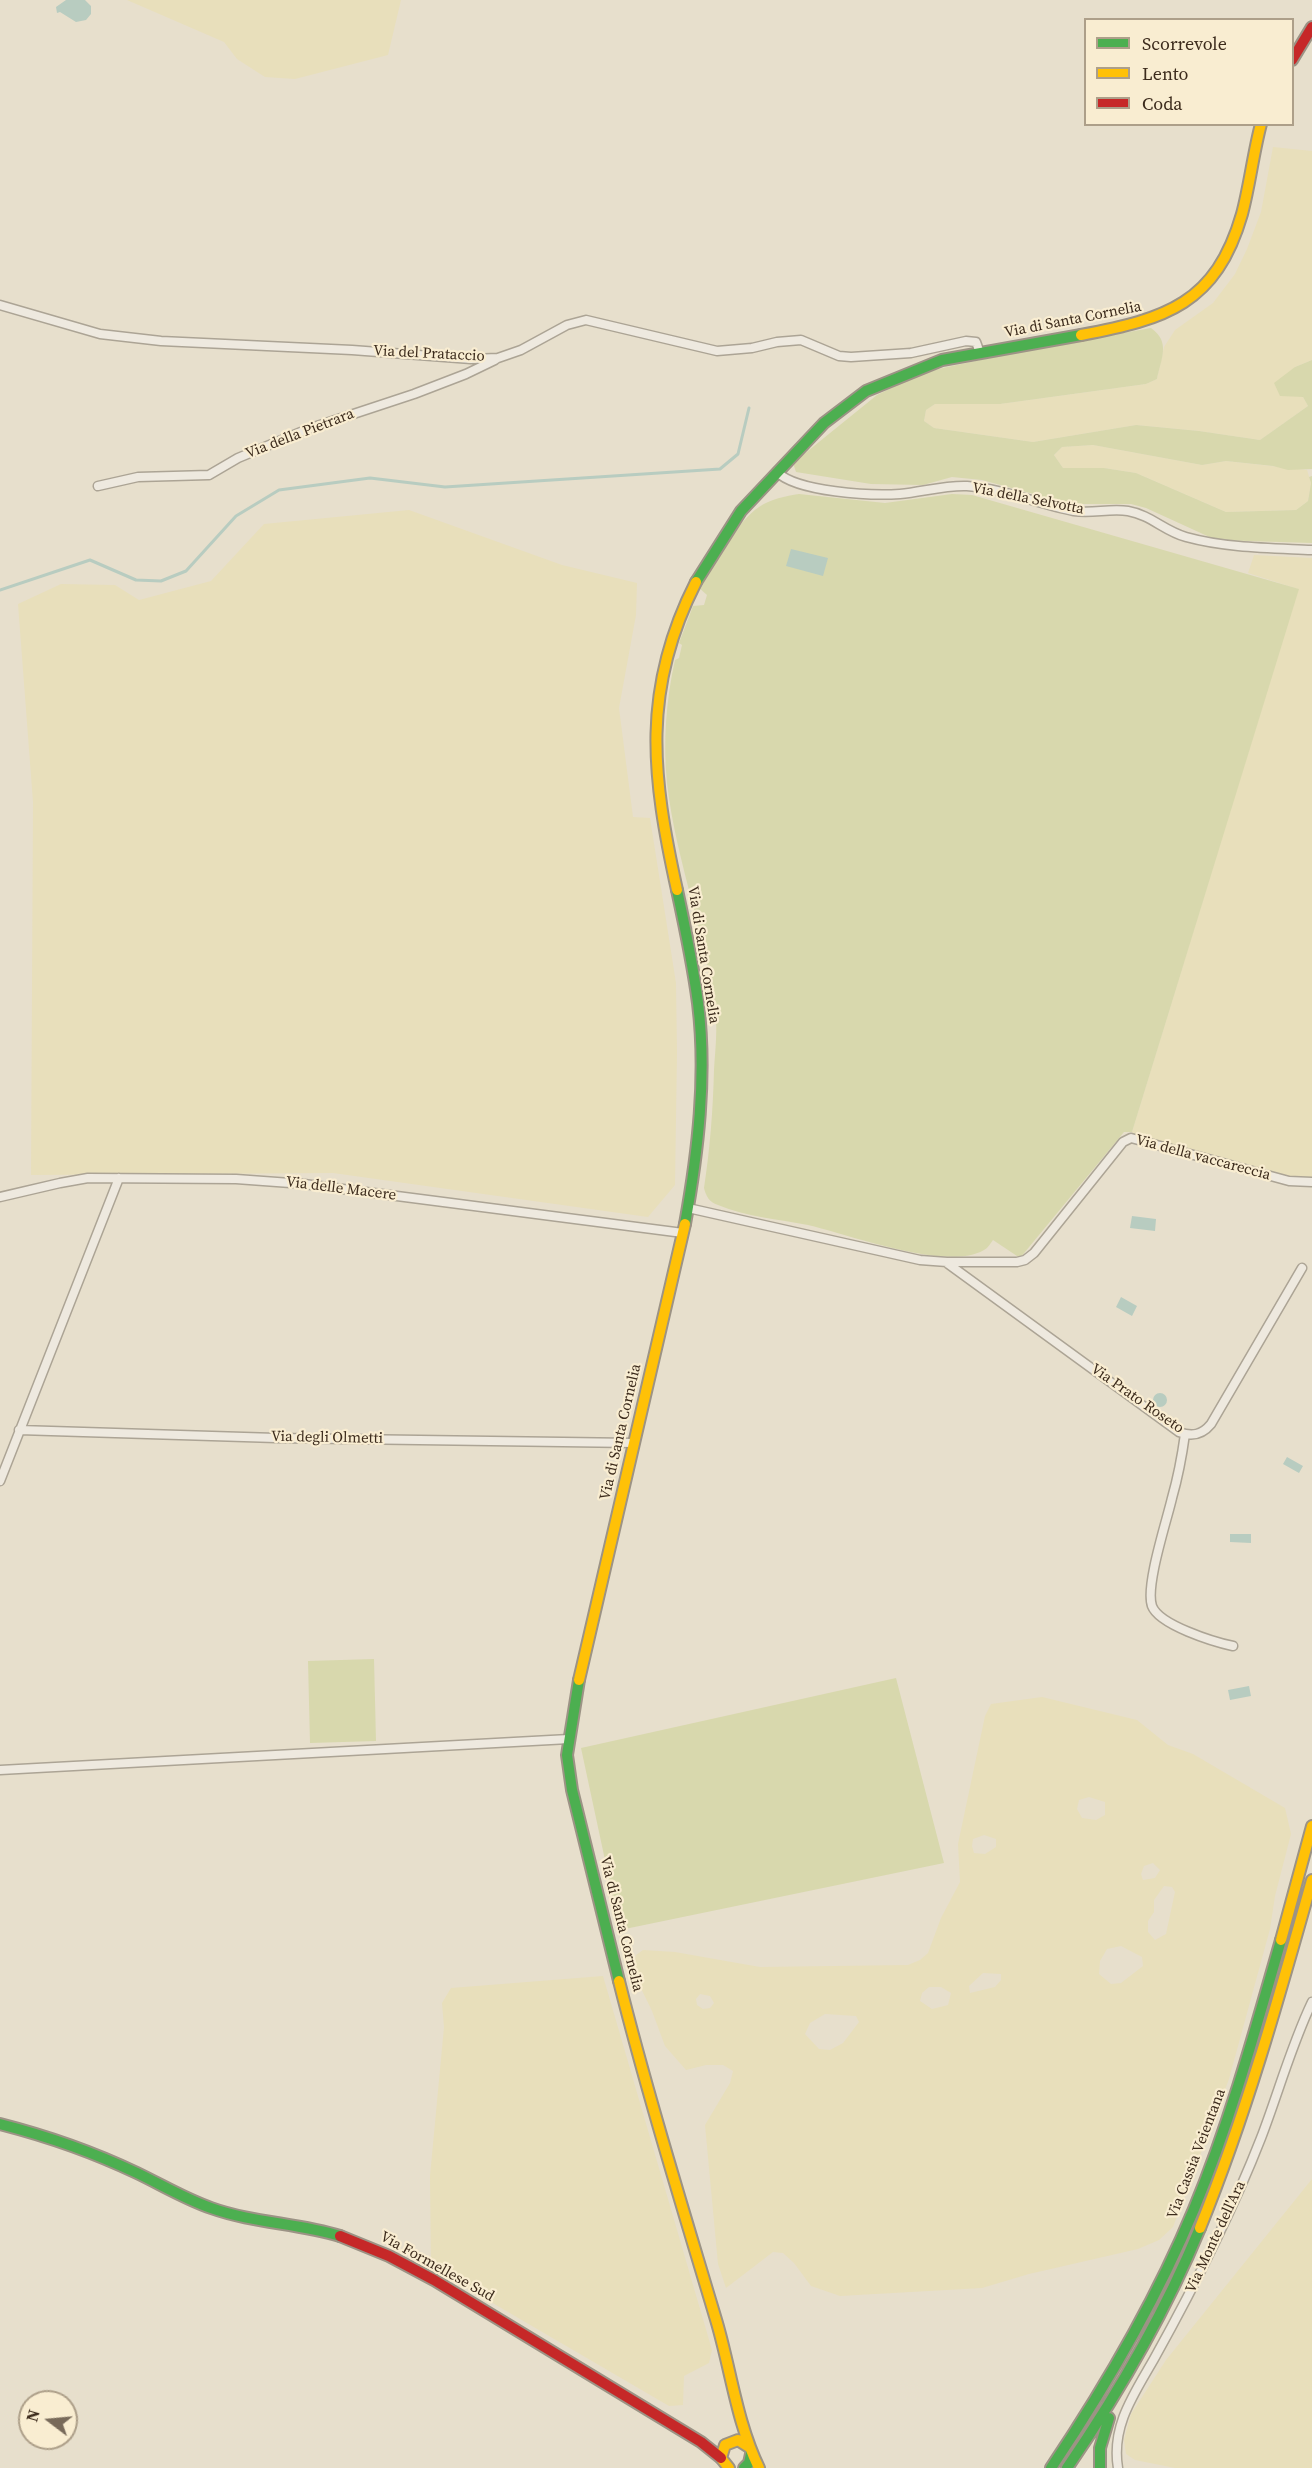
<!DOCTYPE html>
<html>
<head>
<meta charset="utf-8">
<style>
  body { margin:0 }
  #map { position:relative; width:1312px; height:2468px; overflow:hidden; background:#e7dfcc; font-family:"Source Serif 4",serif }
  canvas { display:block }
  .legend { position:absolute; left:1084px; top:18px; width:210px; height:108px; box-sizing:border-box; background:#f9edd1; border:2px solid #ad9f89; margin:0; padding:8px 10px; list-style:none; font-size:18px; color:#3c2b1c }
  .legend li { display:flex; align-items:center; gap:12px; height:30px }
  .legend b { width:30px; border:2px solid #ad9f89 }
  .north { position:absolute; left:18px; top:2390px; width:60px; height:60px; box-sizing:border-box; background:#f9edd1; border:2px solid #ad9f89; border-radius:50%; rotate:286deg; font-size:16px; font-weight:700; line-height:24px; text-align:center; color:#3c2b1c }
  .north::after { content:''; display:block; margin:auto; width:21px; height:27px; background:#786a5a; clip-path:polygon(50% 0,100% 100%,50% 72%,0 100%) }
</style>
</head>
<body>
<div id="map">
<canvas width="1312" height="2468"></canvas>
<ul class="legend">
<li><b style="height:8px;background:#4caf50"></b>Scorrevole</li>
<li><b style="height:8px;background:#ffc107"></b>Lento</li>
<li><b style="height:8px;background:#c62828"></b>Coda</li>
</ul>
<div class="north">N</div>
</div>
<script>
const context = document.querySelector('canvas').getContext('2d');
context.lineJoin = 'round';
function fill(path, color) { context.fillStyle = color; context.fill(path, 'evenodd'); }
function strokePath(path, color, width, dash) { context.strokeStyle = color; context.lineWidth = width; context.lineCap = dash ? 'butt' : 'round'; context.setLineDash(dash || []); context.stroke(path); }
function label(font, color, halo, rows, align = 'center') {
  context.font = font + ' "Source Serif 4",serif'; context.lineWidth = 4.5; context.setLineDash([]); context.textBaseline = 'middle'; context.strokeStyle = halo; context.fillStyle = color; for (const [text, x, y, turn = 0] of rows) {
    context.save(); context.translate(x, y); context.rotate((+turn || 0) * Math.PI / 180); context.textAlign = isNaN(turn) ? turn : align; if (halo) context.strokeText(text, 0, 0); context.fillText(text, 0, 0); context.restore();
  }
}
fill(new Path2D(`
  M127 0H401L388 55 295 79 265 77 237 59 224 42Z
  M1273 147 1312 151V360L1295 367 1303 397 1308 406 1260 440 1199 431 1136 425 1033 442 934 428 924 421 926 410 935 404H1000L1146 384 1157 379 1164 347 1175 330 1213 303 1235 274 1247 249 1261 212Z
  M1093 445 1202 465 1226 461 1307 470 1311 483 1308 501 1296 510 1226 512 1136 473 1104 468H1063L1054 455 1062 447Z
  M409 510 562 565 637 583 636 615 619 708 633 817 650 818 676 983 677 1052 675 1185 648 1217 333 1173 31 1175 33 802 18 604 61 584 115 585 139 600 211 581 264 524Z
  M1254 555 1312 558V1182L1289 1181 1134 1138 1132 1132 1298 589 1248 573Z
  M1042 1697 1137 1720 1168 1745 1193 1754 1285 1808 1291 1834 1275 1896 1270 1929 1229 2079 1173 2227 1159 2240 1138 2249 1029 2274 982 2288 840 2296 811 2286 794 2263 783 2253 773 2252 726 2288 718 2264 705 2125 730 2083 733 2071 723 2065H706L686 2070 665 2046 652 2011 634 1974V1964L636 1955 643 1950 675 1952 760 1967 908 1965 920 1960 928 1953 941 1918 960 1882 958 1844 985 1716 991 1704ZM1089 1797 1105 1802V1815L1096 1820 1082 1818 1077 1809 1079 1800ZM984 1835 996 1839V1847L985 1854 974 1853 972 1846 973 1839ZM1153 1863 1160 1870 1155 1878 1143 1880 1141 1874 1144 1866ZM1164 1886 1172 1887 1175 1892 1166 1934 1155 1940 1148 1932V1921L1154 1912V1900ZM1121 1946 1142 1957 1143 1966 1121 1983 1111 1984 1099 1974 1100 1961 1107 1949ZM983 1973 1001 1974V1980L995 1987 970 1993 969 1986ZM929 1987H941L951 1993 948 2005 932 2009 920 2001 922 1993ZM700 1994 710 1996 714 2003 710 2008 703 2009 697 2005 696 1999ZM825 2014 856 2016 859 2022 843 2043 830 2050 819 2049 805 2034 810 2023Z
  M603 1976 712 2350 709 2363 684 2376 683 2405 669 2406 431 2267 430 2176 444 2027 442 2003 451 1988Z
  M1312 2179V2468H1175L1135 2460 1126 2454 1124 2440 1131 2414 1166 2360Z`), '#e8dfbb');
fill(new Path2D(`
  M1151 328C1171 342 1161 359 1157 379L1146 384 1000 404H935L926 410 924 421 934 428 1033 442 1136 425 1199 431 1260 440 1308 406 1303 397 1280 396 1274 383 1295 367 1312 360V469L1288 470 1273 466 1226 461 1202 465 1093 445 1062 447 1054 455 1063 468H1104L1136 473 1226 512 1296 510 1308 501 1311 483 1309 477 1312 476V543L1216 540 1146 508 1131 504H1081L1048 498 982 480 952 477 923 485 871 484 796 472 793 463 877 395 924 372 1013 353Z
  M799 494 885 503 952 494 972 495 1299 589 1132 1132H1124L1020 1258 993 1240C990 1244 988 1248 984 1250 947 1272 848 1234 808 1225 778 1219 746 1217 718 1205 709 1202 706 1196 704 1188 710 1149 713 1110 714 1070 715 1053 717 1036 716 1020 708 939 676 863 667 783 663 742 666 700 675 660L679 658 682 645 679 643 693 606 704 605 707 595 698 587C713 564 737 522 759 507 770 499 786 496 799 494Z
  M374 1659 376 1741 310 1743 308 1661Z
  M896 1678 944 1863 620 1930 581 1748Z`), '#d8d8ad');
fill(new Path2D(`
  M66 0H85L91 6V14L86 20 76 22 60 12 57 13 56 7Z
  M791 549 828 558 823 576 786 566Z
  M1132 1216 1156 1219 1155 1231 1130 1228Z
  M1121 1297 1137 1306 1132 1316 1116 1307Z
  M1153 1400a7 7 0 1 1 14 0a7 7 0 1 1-14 0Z
  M1287 1457 1303 1466 1299 1473 1283 1464Z
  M1230 1534H1251V1543L1230 1542Z
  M1249 1686 1251 1696 1230 1700 1228 1690Z`), '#b8ccc0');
strokePath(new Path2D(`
  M0 590 90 560 136 580 161 581 186 571 236 516 279 490 370 478 445 487 720 469 738 454 749 408`), '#b8ccc0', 3);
const street = new Path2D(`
  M0 305 100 334 161 341 352 350 471 359 498 358 521 350 567 325 586 320 717 351 752 348 777 342 801 340 839 356 851 357 911 353 966 341 976 342 980 353
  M777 472C797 492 871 496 900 494 922 492 945 485 967 486 1004 489 1038 504 1074 511 1092 514 1110 508 1128 511 1151 515 1164 531 1186 537 1226 548 1270 548 1312 550
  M98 486 138 477 209 475 238 458 308 429 414 394 466 374 495 360
  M0 1197 60 1183 88 1178 236 1179 304 1184 683 1233
  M688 1208 920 1260 947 1262H1017L1025 1260 1034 1253 1123 1142 1131 1138 1289 1181 1312 1182
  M947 1263 1179 1432C1192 1437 1202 1435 1211 1424L1302 1268
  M19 1430 276 1438 634 1443
  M1185 1434C1182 1456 1178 1477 1172 1498 1167 1520 1145 1586 1152 1606 1159 1625 1214 1642 1233 1646
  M0 1481 119 1178
  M0 1770 569 1739
  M1118 2468C1111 2426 1134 2394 1154 2359 1194 2287 1231 2215 1261 2138 1278 2094 1291 2046 1312 2002`);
const fast = new Path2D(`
  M696 582 741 511 824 423 866 391 942 360 1081 335
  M677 890C685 927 693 965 698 1003 707 1076 698 1152 685 1224
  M579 1680 567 1755 572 1790 619 1981
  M0 2124C47 2136 93 2152 137 2173 162 2185 185 2199 211 2208 253 2223 298 2223 340 2236
  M744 2468 749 2463 751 2454
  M1051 2468C1106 2386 1156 2301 1194 2209 1230 2122 1255 2031 1281 1940
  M1067 2468C1120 2391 1164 2315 1200 2228
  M1100 2468V2448L1109 2418`);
const slow = new Path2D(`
  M1081 335C1166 319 1216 304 1242 214 1250 184 1253 154 1261 124
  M677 890C652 776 641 690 696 582
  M579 1680 685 1224
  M1281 1940 1312 1826
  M619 1981C648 2096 683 2209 717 2323 731 2371 737 2423 759 2468
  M1200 2228C1246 2115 1279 1997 1312 1880
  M729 2468 721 2458 725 2445 738 2440 749 2447`);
const jam = new Path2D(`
  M1292 60 1312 27
  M340 2236 389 2256 434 2280 701 2442 721 2458`);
strokePath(street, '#aca495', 11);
strokePath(fast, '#9c9385', 14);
strokePath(slow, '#9c9385', 14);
strokePath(jam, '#9c9385', 14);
strokePath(street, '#eee9df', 8);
strokePath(fast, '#4caf50', 10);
strokePath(slow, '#ffc107', 10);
strokePath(jam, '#c62828', 10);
label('15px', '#3c2b1c', '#f9edd1', [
  ["Via di Santa Cornelia",1073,320,-11],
  ["Via del Prataccio",429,354,3],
  ["Via della Pietrara",300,434,-21],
  ["Via della Selvotta",1028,499,11],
  ["Via di Santa Cornelia",703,955,81],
  ["Via della vaccareccia",1203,1158,15],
  ["Via delle Macere",341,1189,7],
  ["Via Prato Roseto",1137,1399,35],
  ["Via di Santa Cornelia",621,1432,-77],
  ["Via degli Olmetti",327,1438,1],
  ["Via di Santa Cornelia",621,1924,76],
  ["Via Cassia Veientana",1197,2154,-69],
  ["Via Monte dell'Ara",1216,2237,-65],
  ["Via Formellese Sud",437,2267,29]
]);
</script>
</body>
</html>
